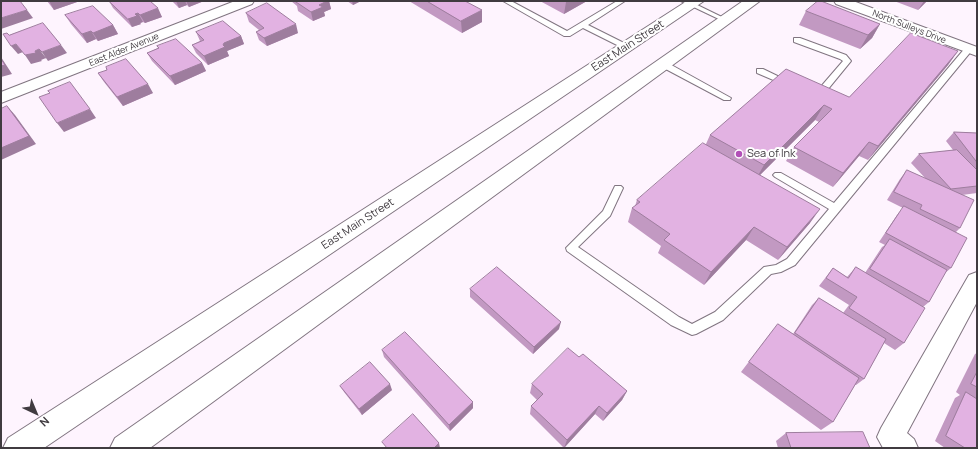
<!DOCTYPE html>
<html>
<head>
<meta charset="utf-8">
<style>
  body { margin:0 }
  #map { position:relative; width:978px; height:449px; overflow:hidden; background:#fef4fe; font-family:Manrope,sans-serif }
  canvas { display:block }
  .frame { position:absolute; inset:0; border:2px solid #403b40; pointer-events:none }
  .north { position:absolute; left:16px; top:393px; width:40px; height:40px; -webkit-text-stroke:3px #fff; paint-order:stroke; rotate:136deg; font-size:11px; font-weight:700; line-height:16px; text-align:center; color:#403b40 }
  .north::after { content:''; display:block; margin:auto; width:14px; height:18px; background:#403b40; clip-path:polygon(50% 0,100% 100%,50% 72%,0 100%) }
</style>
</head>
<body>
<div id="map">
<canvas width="978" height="449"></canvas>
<div class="frame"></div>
<div class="north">N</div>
</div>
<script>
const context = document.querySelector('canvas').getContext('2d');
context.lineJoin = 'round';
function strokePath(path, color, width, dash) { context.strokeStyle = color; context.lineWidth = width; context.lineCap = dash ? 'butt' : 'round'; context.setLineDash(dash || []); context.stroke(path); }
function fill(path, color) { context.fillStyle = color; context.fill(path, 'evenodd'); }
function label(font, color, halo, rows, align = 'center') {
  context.font = font + ' Manrope,sans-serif'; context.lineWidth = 4; context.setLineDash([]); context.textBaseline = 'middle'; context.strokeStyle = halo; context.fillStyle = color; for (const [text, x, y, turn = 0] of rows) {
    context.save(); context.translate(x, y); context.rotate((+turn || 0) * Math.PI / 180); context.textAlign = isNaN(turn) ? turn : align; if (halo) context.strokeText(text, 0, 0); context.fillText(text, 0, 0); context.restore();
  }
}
const service = new Path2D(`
  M503 1H511L567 31 617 1H625L588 25 632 47 628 49H625L583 28 570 36H564Z
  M681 1H689L728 20 723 21Z
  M794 38H800L846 55 851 61 824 94 814 96 810 93 811 91 818 90 843 61 840 59 794 42Z
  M966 47H972L973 49 795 265 781 272 771 274 723 320 696 334 692 335 671 325 567 251 566 248 603 211 615 186H621L623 188 610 216 578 247 679 317 692 324 715 312 764 267 776 265 787 259 829 209 775 177 773 175 775 173H781L834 203Z
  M660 62H666L731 98 730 100H724L660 66Z
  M757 69H763L792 83 788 85H785L757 73Z`);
const minor = new Path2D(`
  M235 1H254L252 4 1 103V92Z
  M834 1H853L977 47V56L836 4Z
  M977 272V302L907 433 914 439 918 448H883L877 437 881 428 969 275Z`);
const primary = new Path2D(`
  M687 1H704L44 448H3L8 438Z
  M743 1H760L150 448H110L115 438Z`);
strokePath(service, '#817581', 2);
strokePath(minor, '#817581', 2);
strokePath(primary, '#817581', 2);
fill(service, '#fff');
fill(minor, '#fff');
fill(primary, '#fff');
fill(new Path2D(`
  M47 1H80L54 10Z
  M109 1H150L162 17 145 23 143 22 140 23 141 24 132 27 113 8Z
  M172 1H204L189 7 187 5 179 8Z
  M291 1H329L331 9 324 12 325 16 313 21 298 11 297 6Z
  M347 1H361L353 5Z
  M409 1H465L482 22 462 33Z
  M540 1H587L564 14Z
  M894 1H927L918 10Z
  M806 11 880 24 872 38 860 49 799 25Z
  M246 13 298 33 267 46 259 40 256 32 259 30 249 22Z
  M65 15 113 25 118 34 98 41 96 39 87 43 71 24Z
  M196 32 241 36 244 44 227 51 229 56 208 65 196 53 192 45 200 41Z
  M157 46 202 63 206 71 175 85 152 61 147 53 158 48Z
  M958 51 948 65 868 160 859 156 833 187 786 161 794 147 819 122 815 120 760 175 810 223 778 260 746 240 704 285 658 253 661 246 628 222 632 208 635 206 637 200 706 144 710 135 849 97Z
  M98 73 153 93 123 106 104 82Z
  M954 132 977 133V193L962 195 960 228 956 232 951 268 945 273 929 302 923 307 904 343 895 350 884 343 864 379 856 385H855L833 422 821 430 741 372 770 334 778 324 793 334 812 305 819 298 843 313 849 305 819 286 833 268 847 277 856 267 865 273 882 247 885 245 879 242 897 215 903 208 887 200 900 179 907 170 926 179 911 163 919 154 953 150 946 141Z
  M470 289 559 329 533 354 470 297Z
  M382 350 473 408 450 431 384 357Z
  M977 353V448H945L935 441 955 398 960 395 956 392 975 354Z
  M579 357 627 391 622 400 603 421 595 414 564 448 530 414 531 406 537 400 530 393 532 384Z
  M340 386 392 390 362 415 344 392Z
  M786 433 870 448H778L776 441Z`), '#c299c2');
fill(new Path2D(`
  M49 1H80L54 10Z
  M176 1H185L187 5 179 8Z
  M186 1H204L189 7Z
  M327 1H329L331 9 324 12 325 16 313 21 311 12 319 5Z
  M352 1H361L353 5Z
  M568 1H587L564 14 566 2Z
  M924 1H927L918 10Z
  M158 8 162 17 145 23 140 15Z
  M27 10 33 18 1 29V18Z
  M482 10V22L462 33 461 21Z
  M138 13 143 22 140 23 141 24 132 27 128 19Z
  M296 24 298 33 267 46 264 38Z
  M880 24 872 38 860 49 868 35Z
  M113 25 118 34 98 41 93 33Z
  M91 31 96 39 87 43 82 34Z
  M241 36 244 44 227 51 229 56 208 65 204 56 223 45 224 43Z
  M16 44 23 52 18 54 11 46Z
  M61 45 67 53 48 61 42 52Z
  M39 49 46 58 41 60 42 61 31 64 25 55Z
  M958 51 948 65 868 160 878 146Z
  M1 57 12 74 1 77Z
  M202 63 206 71 175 85 170 76Z
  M148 84 153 93 123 106 117 97Z
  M824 105 815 120 756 179 764 165Z
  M7 106 15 115 36 144 1 160V148Z
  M90 109 96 118 64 132 57 123Z
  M869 142 859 156 833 187 843 173Z
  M820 209 810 223 778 260 787 247Z
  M754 227 746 240 704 285 711 272Z
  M561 322 559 329 533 354 534 347Z
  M390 384 392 390 362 415 359 409Z
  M627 391 622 400 603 421 607 413Z
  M473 402V408L450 431 449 425Z
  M599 406 595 414 564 448 567 440Z
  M439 443 440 448H435V447Z`), '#9e7d9e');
const building = new Path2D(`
  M1 1H20L27 10 1 18Z
  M109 1H150L158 8 140 15 138 13 135 14 137 16 128 19Z
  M299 1H327L319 5 323 7 311 12 296 2Z
  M427 1H465L482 10 461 21Z
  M818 1H821L880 24 868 35 806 11Z
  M267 3 296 24 264 38 256 32 264 28 246 13Z
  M93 6 113 25 93 33 91 31 82 34 65 15Z
  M223 21 241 36 224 43 223 45 225 47 204 56 192 45 204 40 196 32Z
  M43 23 61 45 42 52 39 49 35 51 36 53 25 55 16 44 11 46 3 34 7 33 9 35Z
  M911 33 958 51 878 146 869 142 843 173 794 147 832 109 824 105 764 165 710 135 786 69 849 97Z
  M176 39 202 63 170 76 147 53 159 48 157 46Z
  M1 59 5 65 1 66Z
  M126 59 148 84 117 97 98 73 107 70 106 67Z
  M70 82 90 109 57 123 39 97 50 93 48 91Z
  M7 106 29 136 1 148V109Z
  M954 132 977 133V162Z
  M703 143 820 209 787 247 754 227 711 272 664 240 670 234 632 208 640 202 637 200Z
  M957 150 977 170V186L951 189 919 154Z
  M907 170 974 200 960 228 920 209 922 205 894 192Z
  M904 206 967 238 951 268 886 233Z
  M890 239 947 270 929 302 870 269Z
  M497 267 561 322 534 347 470 289Z
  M856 267 925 308 904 343 849 308 857 297 826 278 833 268 848 278Z
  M819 298 886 339 864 379 795 333Z
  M778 324 859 378 833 422 749 362Z
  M405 332 473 402 449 425 382 350Z
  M568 348 579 357 583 354 627 391 607 413 599 406 567 440 531 406 543 394 532 384Z
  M370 362 390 384 359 409 340 386Z
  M977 372V387L971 384Z
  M966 392 977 399V448H965L946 436Z
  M413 414 439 443 435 447 436 448H387L382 442Z
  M863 432 870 448H791L786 433Z`);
fill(building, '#e2b2e2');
strokePath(building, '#9e7d9e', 1);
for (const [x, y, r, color] of [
  [739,154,4,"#b250b7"]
]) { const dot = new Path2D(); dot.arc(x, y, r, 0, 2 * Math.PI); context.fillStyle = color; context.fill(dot); strokePath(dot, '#fff', 1.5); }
label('9px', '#403b40', '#fff', [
  ["North Sulleys Drive",909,27,21],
  ["East Alder Avenue",124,50,-22]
]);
label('11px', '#403b40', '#fff', [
  ["East Main Street",628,46,-33],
  ["East Main Street",358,224,-33]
]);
label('11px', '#403b40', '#fff', [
  ["Sea of Ink",747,154]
], 'left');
</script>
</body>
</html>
